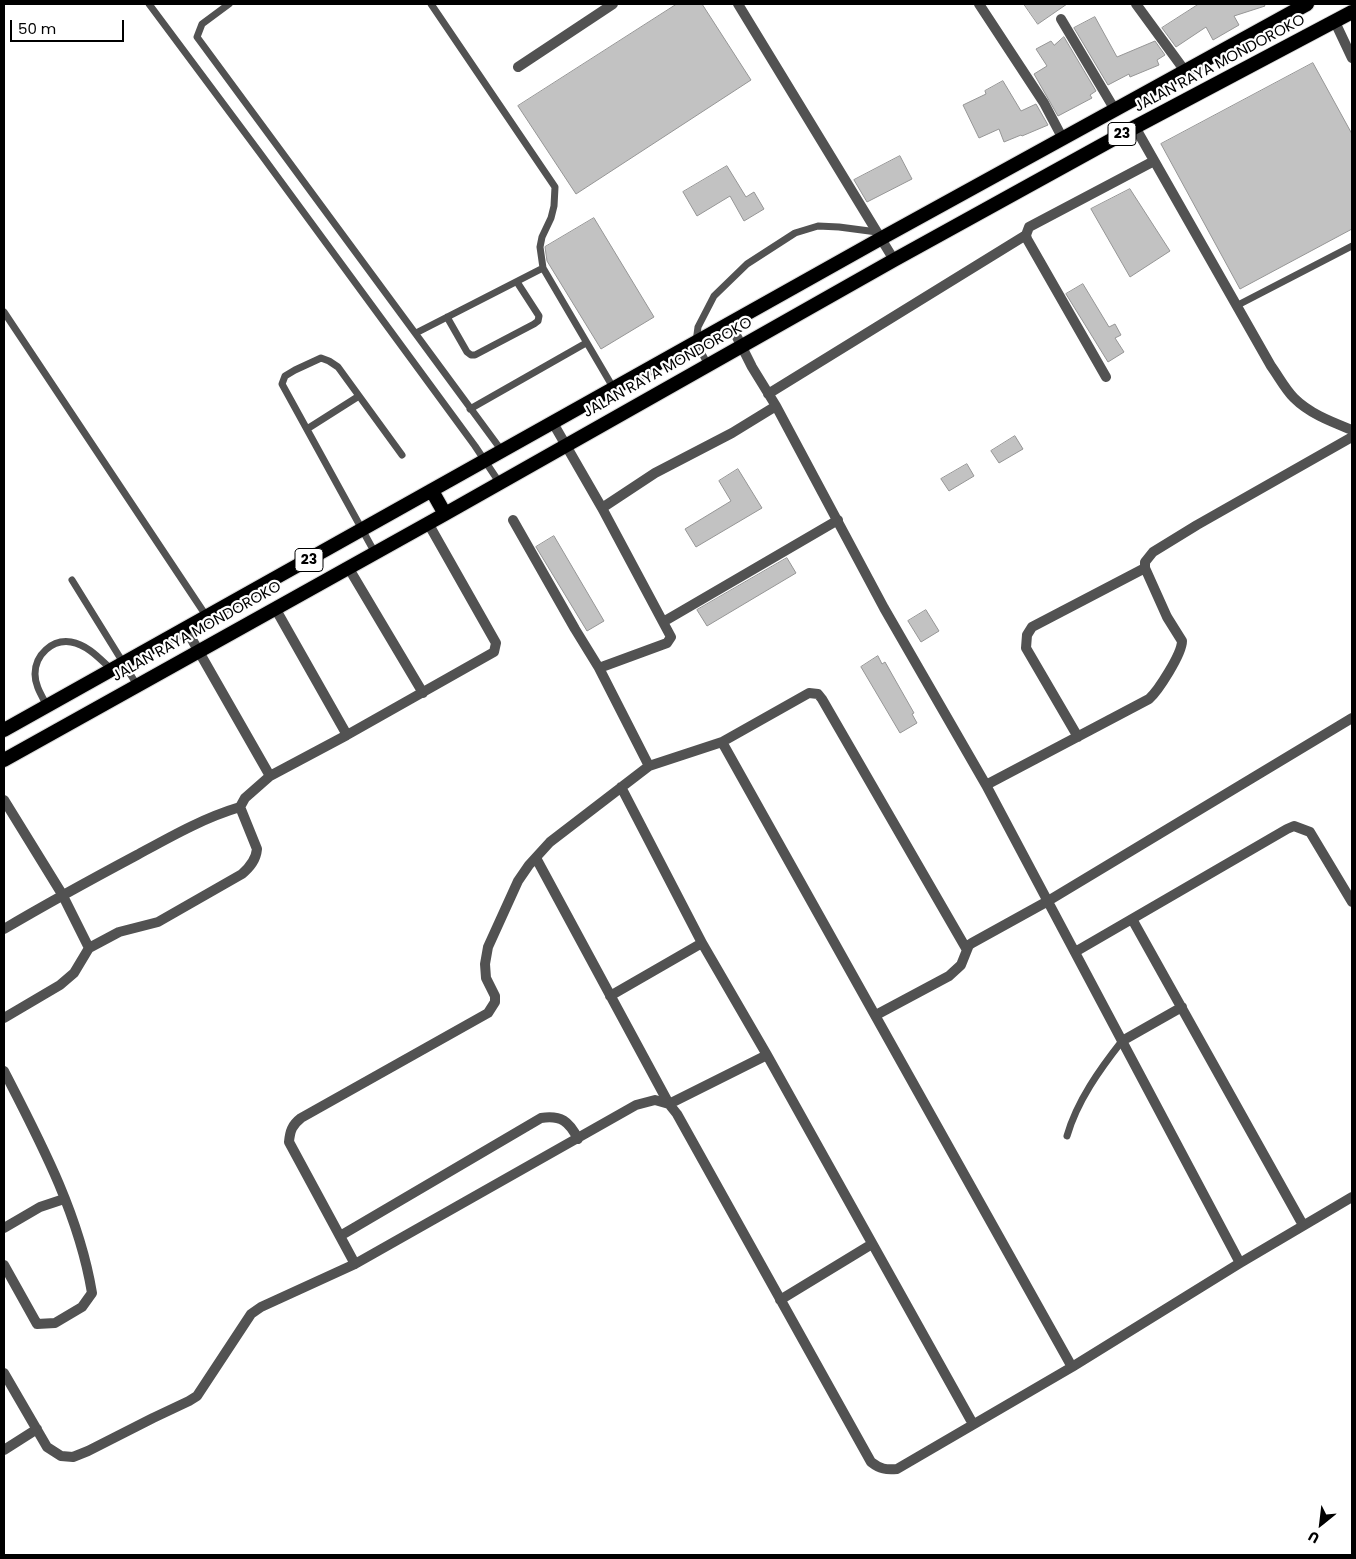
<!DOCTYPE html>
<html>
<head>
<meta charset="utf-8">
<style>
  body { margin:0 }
  #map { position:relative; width:1356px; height:1559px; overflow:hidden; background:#fff; font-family:Poppins,sans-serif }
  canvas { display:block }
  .frame { position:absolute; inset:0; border:5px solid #000; pointer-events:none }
  .north { position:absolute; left:1296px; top:1499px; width:50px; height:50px; -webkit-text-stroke:4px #fff; paint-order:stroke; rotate:209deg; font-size:14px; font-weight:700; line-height:20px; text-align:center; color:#000 }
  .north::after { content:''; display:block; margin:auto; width:18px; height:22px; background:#000; clip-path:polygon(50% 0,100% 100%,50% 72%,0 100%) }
  .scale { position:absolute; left:10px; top:20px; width:114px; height:22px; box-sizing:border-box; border:2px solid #000; border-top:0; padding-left:6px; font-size:15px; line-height:18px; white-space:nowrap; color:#000; -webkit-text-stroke:4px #fff; paint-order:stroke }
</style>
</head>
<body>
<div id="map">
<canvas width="1356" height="1559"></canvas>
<div class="frame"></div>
<div class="north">U</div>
<div class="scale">50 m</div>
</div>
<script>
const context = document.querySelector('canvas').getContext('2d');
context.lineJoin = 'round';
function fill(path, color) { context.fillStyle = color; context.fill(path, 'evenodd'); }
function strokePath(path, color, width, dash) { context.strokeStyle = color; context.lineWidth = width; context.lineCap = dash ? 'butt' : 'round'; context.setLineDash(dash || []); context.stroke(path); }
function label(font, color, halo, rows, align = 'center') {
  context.font = font + ' Poppins,sans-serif'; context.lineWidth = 4.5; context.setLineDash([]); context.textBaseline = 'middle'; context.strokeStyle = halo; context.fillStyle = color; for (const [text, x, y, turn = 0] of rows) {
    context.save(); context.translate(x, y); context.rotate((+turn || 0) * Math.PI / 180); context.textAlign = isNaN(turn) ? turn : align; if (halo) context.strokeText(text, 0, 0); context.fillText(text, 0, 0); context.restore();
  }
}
const building = new Path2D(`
  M677 4H702L751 80 576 194 518 106Z
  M1024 4H1067L1038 24Z
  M1199 4H1264L1265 6 1234 16 1239 25 1213 40 1206 27 1176 47 1162 28Z
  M1095 17 1117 57 1155 41 1165 55 1157 60 1159 65 1130 77 1129 74 1108 85 1074 28Z
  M1064 37 1096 91 1090 95 1092 98 1058 116 1034 74 1047 66 1036 49 1051 41 1054 45Z
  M1313 63 1352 134V229L1240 289 1161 144Z
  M1003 81 1021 111 1036 104 1048 125 1022 136 1021 135 1004 142 999 129 979 138 963 105 986 94 985 91Z
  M900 156 912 179 867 202 854 180Z
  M727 166 746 197 754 192 764 209 744 221 730 196 697 216 683 192Z
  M1130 189 1170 251 1130 277 1091 209Z
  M594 218 654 317 601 349 547 261 545 247Z
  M1083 284 1109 327 1115 324 1121 335 1115 338 1124 352 1108 362 1066 294Z
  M1015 436 1023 449 999 463 991 451Z
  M967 464 974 476 949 491 941 479Z
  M738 469 762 508 696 547 685 529 731 501 719 481Z
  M554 536 604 621 587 631 536 547Z
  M787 558 796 573 707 626 697 610Z
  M926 610 939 631 921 642 908 621Z
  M878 656 882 664 885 662 914 713 912 714 917 723 900 733 861 667Z`);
fill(building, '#c2c2c2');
strokePath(building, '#969696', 1);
const trunk = new Path2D(`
  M432 491 445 514
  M4 730 880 239 1307 4
  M4 760 445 514 894 260 1135 127 1352 12`);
strokePath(trunk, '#dbdbdb', 16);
strokePath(new Path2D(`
  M149 4 260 153 475 446 499 482
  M229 4 202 24 197 37 502 451
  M431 4 555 187 554 206 551 218 542 237 540 247 543 268 614 389
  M1236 306 1352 246
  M4 312 207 617
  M447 317 467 352 471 355H475L534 324 538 321 539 316 517 282
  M416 333 543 268
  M708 365 696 342 698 327 714 296 747 264 795 233 818 226 839 227 877 232
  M470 409 586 343
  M307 429 359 396
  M375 553 282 384 285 376 295 370 321 358 329 361 338 367 402 455
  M72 580 137 685
  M47 706C42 696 35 686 35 674 35 655 52 639 71 642 88 645 100 659 112 670
  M1067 1136C1077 1101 1100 1069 1122 1041`), '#525252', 7);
strokePath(new Path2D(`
  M738 4 894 260
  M979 4 1044 103 1063 139
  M1136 4 1185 71
  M1061 19 1115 110
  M1335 22 1352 58
  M518 67 613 4
  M1135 127 1271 366C1279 377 1285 389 1294 398 1310 414 1332 422 1352 430
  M730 323 752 367 776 406 884 608 986 785 1240 1263
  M1106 377 1027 239 1026 235 1029 227 1154 161
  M768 394 1026 235
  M553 423 602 508 671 637 667 643 599 668
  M602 508 655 473 732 433 776 406
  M513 520 575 629 599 668 649 766
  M348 567 423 693
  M275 608 347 735
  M663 622 838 520
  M186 629 270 776 347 735 494 652 496 643 428 523
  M1078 737 1026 648 1027 635 1032 627 1145 568
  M722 742 809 693 818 694 822 699 967 950
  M986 785 1149 699C1158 691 1182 654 1182 641L1167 617 1145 568V562L1153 552 1197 525 1352 437
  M621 787 702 943 767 1055 973 1424
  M4 800 62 894 89 948 74 973 60 985 4 1018
  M536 858 669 1104 767 1055
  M1132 919 1303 1225
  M4 929C48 903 92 879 137 855 170 837 203 818 240 807
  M89 948 119 932 158 922 242 874C250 867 256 860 257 849L240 807 245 798 270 776
  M1075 952 1287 829 1294 826 1310 832 1352 902
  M610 996 702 943
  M876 1015 949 976 961 965 969 945 972 943 1048 901 1352 718
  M1122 1041 1182 1007
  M4 1071C40 1141 79 1214 92 1293L82 1307 55 1323 37 1324 4 1265
  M4 1228 40 1207 64 1199
  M340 1236 541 1118C561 1115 569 1121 578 1139
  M780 1300 872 1244
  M1072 1367 722 742 649 766 550 842 529 865 518 881 488 947 485 964 486 978 495 996V1002L488 1013 301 1118C292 1125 290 1131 289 1142L355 1264 636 1105 655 1100 669 1104 677 1114 871 1462C880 1469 886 1470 897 1469L1072 1367 1240 1263 1352 1197
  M4 1373 47 1447 61 1456 73 1457 88 1451 153 1418 189 1401 197 1396 251 1314 261 1307 355 1264
  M4 1450 37 1429`), '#525252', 10);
strokePath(trunk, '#000', 14);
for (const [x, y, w] of [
  [1122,134,28],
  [309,560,28]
]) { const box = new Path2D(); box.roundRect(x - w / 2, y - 11.5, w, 23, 4); context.fillStyle = '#fff'; context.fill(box); strokePath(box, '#000', 1); }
label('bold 14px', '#000', null, [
  ["23",1122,134],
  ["23",309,560]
]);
label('15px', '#000', '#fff', [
  ["JALAN RAYA MONDOROKO",1220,64,-28],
  ["JALAN RAYA MONDOROKO",668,368,-29],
  ["JALAN RAYA MONDOROKO",197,632,-29]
]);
</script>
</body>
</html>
